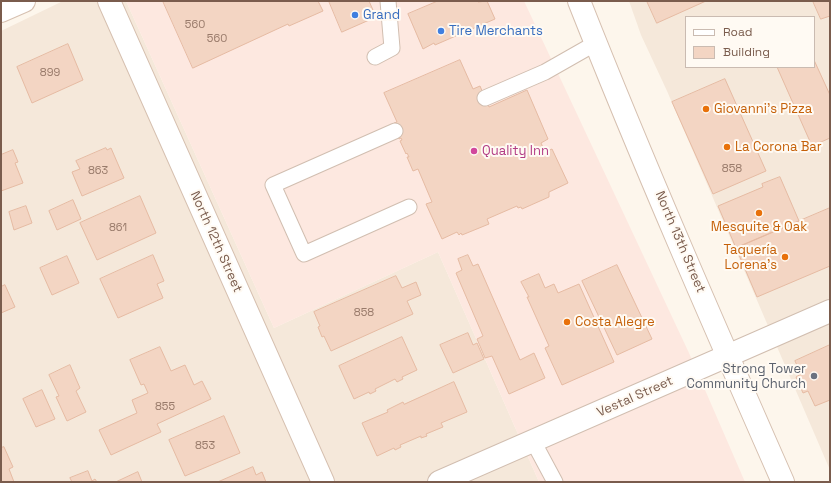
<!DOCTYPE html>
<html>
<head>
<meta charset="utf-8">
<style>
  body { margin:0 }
  #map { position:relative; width:831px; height:483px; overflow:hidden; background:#fdf6ec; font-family:"Space Grotesk",sans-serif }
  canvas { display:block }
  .frame { position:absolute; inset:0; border:2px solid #7a5c4d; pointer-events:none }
  .legend { position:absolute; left:685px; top:16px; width:130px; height:52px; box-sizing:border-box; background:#fffaf3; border:1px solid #cabbb1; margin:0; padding:5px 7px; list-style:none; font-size:12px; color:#7a5c4d }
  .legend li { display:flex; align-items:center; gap:8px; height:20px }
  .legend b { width:20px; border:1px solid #cabbb1 }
</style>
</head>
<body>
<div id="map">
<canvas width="831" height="483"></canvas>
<div class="frame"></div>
<ul class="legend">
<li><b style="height:5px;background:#fff"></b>Road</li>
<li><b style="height:11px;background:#f3d5c3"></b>Building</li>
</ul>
</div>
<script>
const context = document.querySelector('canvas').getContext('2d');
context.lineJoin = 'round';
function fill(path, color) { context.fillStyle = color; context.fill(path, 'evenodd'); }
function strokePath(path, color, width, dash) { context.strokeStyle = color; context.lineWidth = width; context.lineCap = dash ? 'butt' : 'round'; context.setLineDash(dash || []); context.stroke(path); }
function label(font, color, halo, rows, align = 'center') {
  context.font = font + ' "Space Grotesk",sans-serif'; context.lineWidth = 4; context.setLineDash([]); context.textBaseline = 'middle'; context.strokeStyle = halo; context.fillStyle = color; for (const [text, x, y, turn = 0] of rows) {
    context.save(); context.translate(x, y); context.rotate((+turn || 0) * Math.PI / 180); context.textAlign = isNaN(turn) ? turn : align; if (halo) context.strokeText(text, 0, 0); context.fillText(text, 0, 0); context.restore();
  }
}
fill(new Path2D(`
  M63 1H126L274 328 438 252 539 482H1V31Z
  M629 1H830V470L667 91 641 35ZM686 17H814V67H686Z`), '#f5e8da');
fill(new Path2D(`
  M126 1H524L689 353 745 482H539L438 252 274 328Z`), '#fde8e0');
const building = new Path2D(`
  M163 1H318L323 11 289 26 288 24 193 68Z
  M329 1H369L376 17 342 32Z
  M438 1H478V2L487 1 495 19 435 45 434 43 423 49 408 14Z
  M647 1H706L657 23Z
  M813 1H830V16L821 19Z
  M68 44 83 80 32 103 17 67Z
  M460 60 473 89 480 86 489 107 527 90 548 139 541 143 545 152 552 149 568 183 549 192V197L522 209 521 207 518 208 517 206 487 219 489 224 462 235 461 233 459 235 457 232 442 239 426 204 432 202 418 169 413 171 407 157H409L407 153 406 154 400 141 402 140 401 138 399 139 393 127 395 126 394 123 397 122 384 93Z
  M814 60 830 95V138L812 146 777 67H814Z
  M725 79 766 171 713 194 672 102Z
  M106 148 107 150 111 148 124 178 82 196 72 172 80 169 76 161Z
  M13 150 18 162 15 163 23 183 1 191V155Z
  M780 177 799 221 736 248 718 206 763 187 762 184Z
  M140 196 156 233 97 260 80 223Z
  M73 200 81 219 57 230 49 211Z
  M26 206 32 223 14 230 9 212Z
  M830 208V266L757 297 736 248Z
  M153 255 164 281 157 284 163 298 118 318 100 279Z
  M468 255 473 266 478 264 520 360 534 353 545 378 509 394 492 356 485 358 477 339 483 336 456 273 462 270 458 259Z
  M67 256 79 283 52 295 40 268Z
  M617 265 652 339 617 355 582 281Z
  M539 274 545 288 554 284 558 293 579 284 614 362 562 385 545 348 549 346 527 297H529L521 282Z
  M396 276 402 288 416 282 421 295 407 301 413 314 331 351 324 336 322 337 318 327 320 326 314 312Z
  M5 285 15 307 1 313V287Z
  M468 333 473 345 477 343 484 359 453 373 440 345Z
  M402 337 417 370 402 377 403 379 397 382 395 379 375 389 376 391 370 394 369 392 354 399 339 366Z
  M830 345V400L815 406 808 391 803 393 796 377 801 374 795 361Z
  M160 347 171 371 185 365 194 385 202 381 211 399 157 424 161 432 111 455 99 430 137 413 132 400 148 393 144 384 141 385 130 360Z
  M70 365 80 388 76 391 86 412 67 421 56 397 59 396 49 375Z
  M454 382 467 412 441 423 443 427 426 434 427 436 421 438V436L400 445 401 447 395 450 394 448 377 456 362 423 388 412 387 410 403 402 404 404Z
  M42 390 55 419 36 427 23 399Z
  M224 416 240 453 185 476 169 440Z
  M4 447 13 467 9 469 14 482H1V448Z
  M253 467 256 475 262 472 266 482H218Z
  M88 471 92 481 95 479 97 482H72L70 478Z
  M138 472 142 482H116Z`);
fill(building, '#f3d5c3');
strokePath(building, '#e6bba3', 1);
const lane = new Path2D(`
  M375 57 392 48 388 1
  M485 98 545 72 596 43
  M395 131 273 185 304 254 409 207
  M533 441 555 482`);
const street = new Path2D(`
  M439 482 830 311`);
const secondary = new Path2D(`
  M109 1 323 482
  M579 1C643 163 713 323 783 482
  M1 11 24 1`);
strokePath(lane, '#d1beb0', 17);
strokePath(street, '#d1beb0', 24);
strokePath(secondary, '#d6c0b0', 24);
strokePath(lane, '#fff', 15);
strokePath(street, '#fff', 22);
strokePath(secondary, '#fff', 22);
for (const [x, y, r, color] of [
  [355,15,4,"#3f7fe0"],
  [441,31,4,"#3f7fe0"],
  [706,109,4,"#e8710a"],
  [727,147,4,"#e8710a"],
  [474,151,4,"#d1479c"],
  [759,213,4,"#e8710a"],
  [785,257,4,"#e8710a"],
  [567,322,4,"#e8710a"],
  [814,376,4,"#6b7280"]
]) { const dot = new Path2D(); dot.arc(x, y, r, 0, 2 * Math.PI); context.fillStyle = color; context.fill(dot); strokePath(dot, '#fffaf3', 1.5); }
label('11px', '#987a6a', null, [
  ["560",195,25],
  ["560",217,39],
  ["899",50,73],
  ["858",732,169],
  ["863",98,171],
  ["861",118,228],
  ["858",364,313],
  ["855",165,407],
  ["853",205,446]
]);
label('13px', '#366cbe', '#fffaf3', [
  ["Grand",363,15],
  ["Tire Merchants",449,31]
], 'left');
label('13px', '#c56008', '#fffaf3', [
  ["Giovanni’s Pizza",714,109],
  ["La Corona Bar",735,147],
  ["Mesquite & Oak",759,227,"center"],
  ["Taquería",777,250,"right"],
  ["Lorena’s",777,265,"right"],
  ["Costa Alegre",575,322]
], 'left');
label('13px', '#b23c85', '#fffaf3', [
  ["Quality Inn",482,151]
], 'left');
label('13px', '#7a5c4d', '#fffaf3', [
  ["North 12th Street",216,242,66],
  ["North 13th Street",680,242,67],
  ["Vestal Street",635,397,-24]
]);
label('13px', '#5b616d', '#fffaf3', [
  ["Strong Tower",806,369],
  ["Community Church",806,384]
], 'right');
</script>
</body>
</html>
